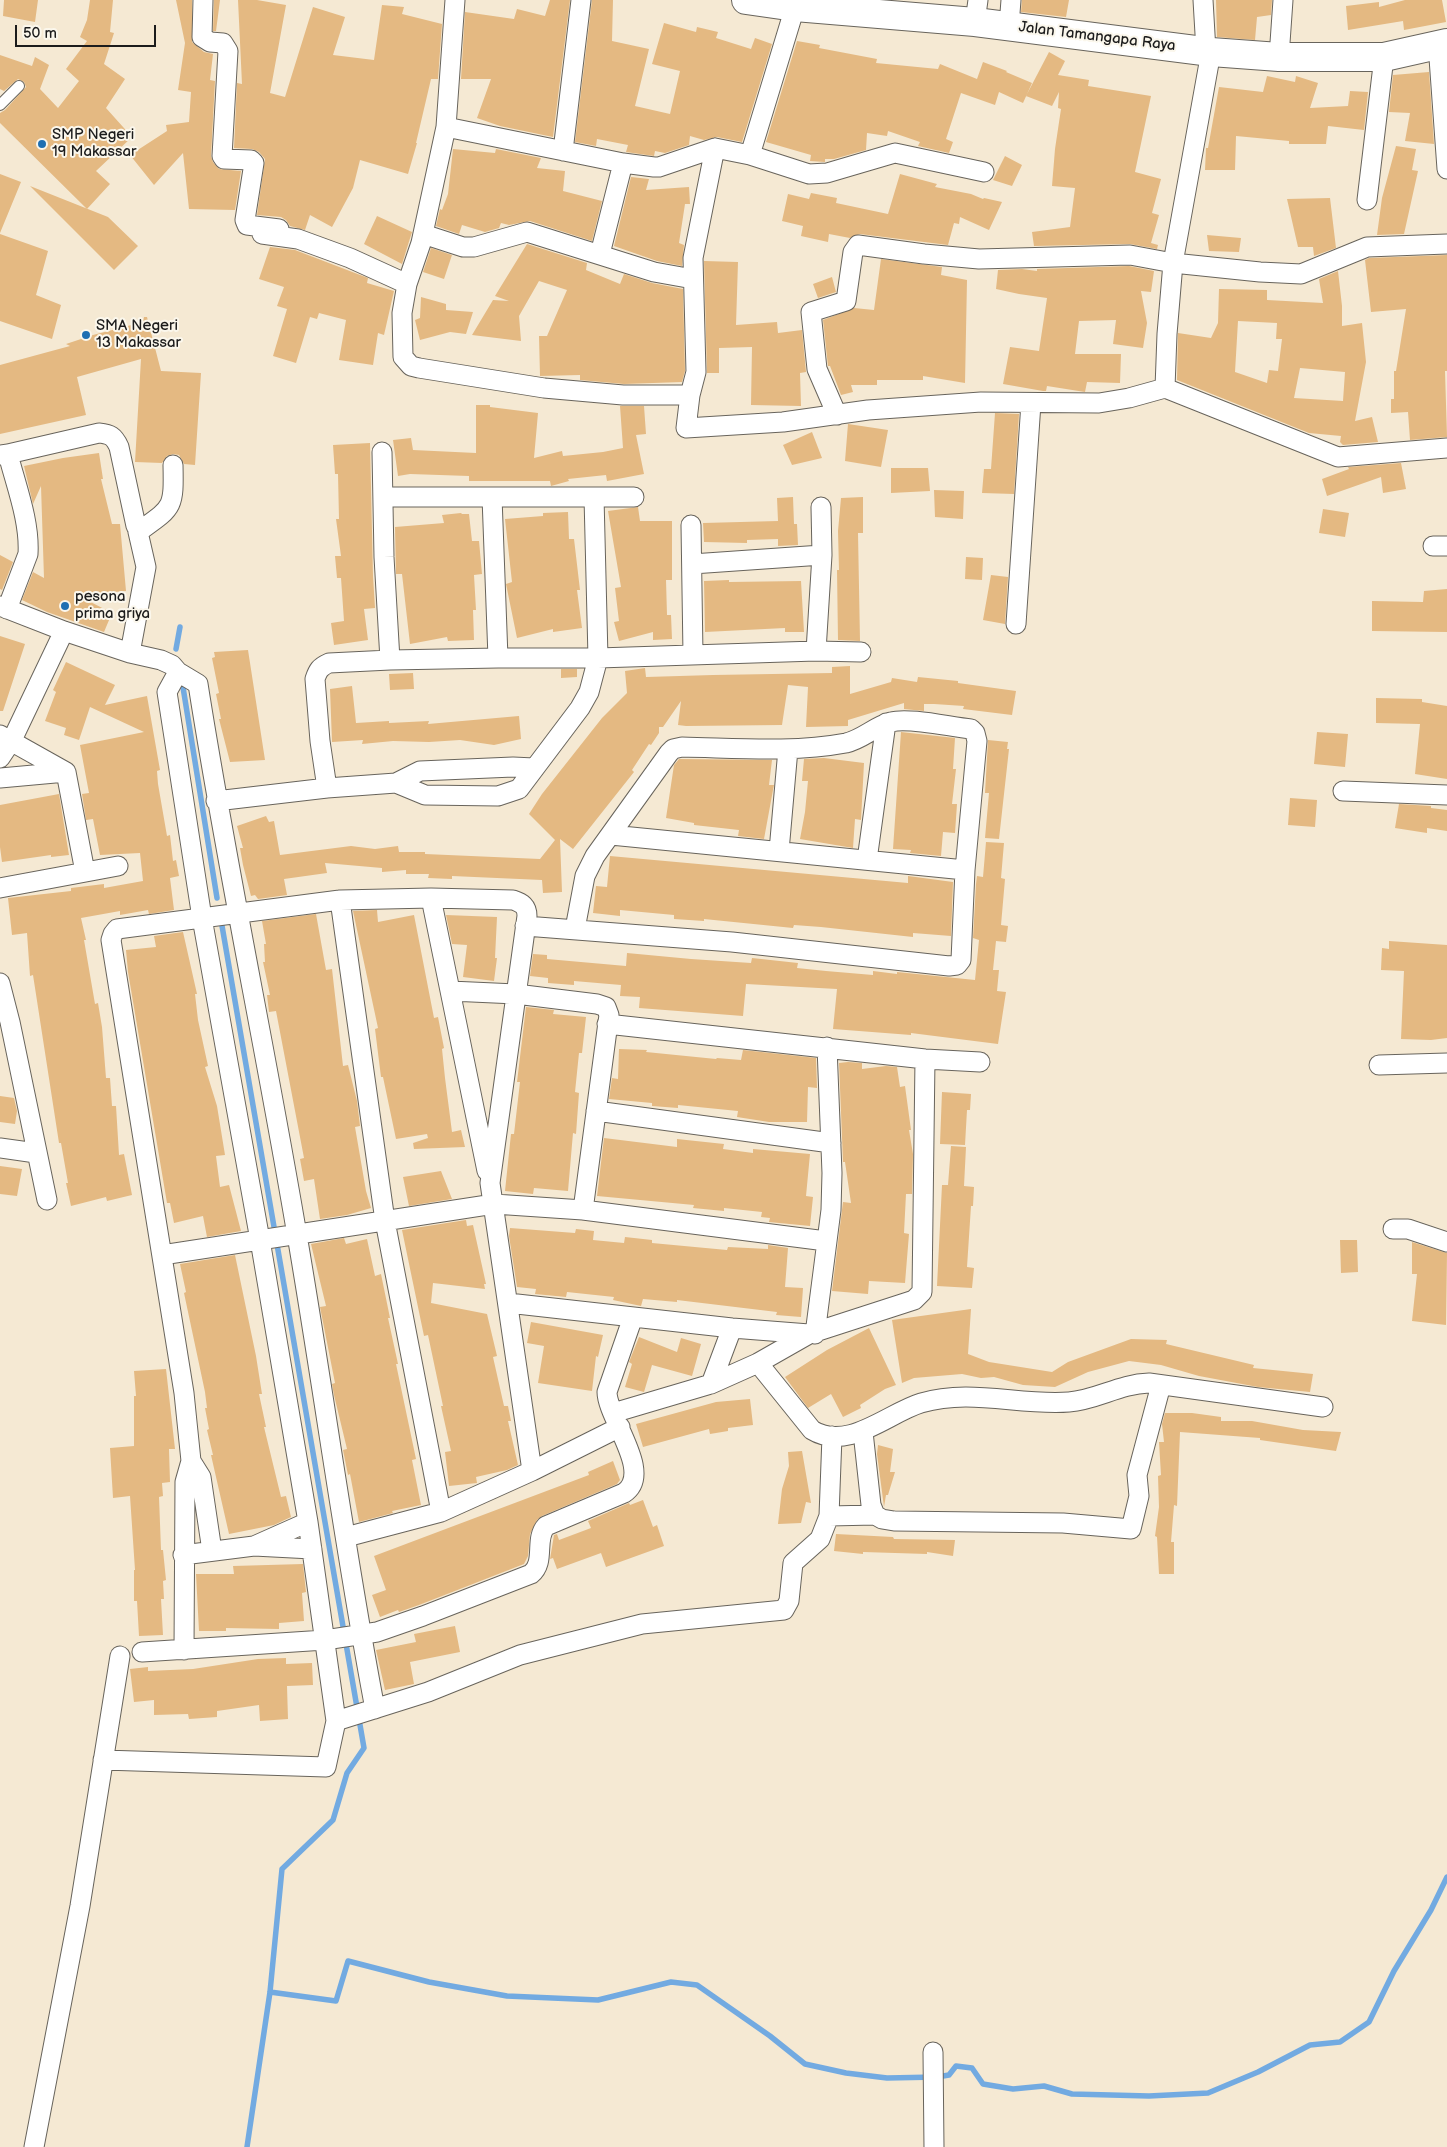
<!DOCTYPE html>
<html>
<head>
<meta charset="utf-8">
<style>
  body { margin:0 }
  #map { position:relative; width:1447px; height:2147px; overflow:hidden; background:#f5e9d3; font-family:"Balsamiq Sans",sans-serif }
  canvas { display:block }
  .scale { position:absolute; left:15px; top:25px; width:141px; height:22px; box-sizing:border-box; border:2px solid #1c1c1c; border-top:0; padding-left:6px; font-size:15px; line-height:18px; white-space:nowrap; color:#1c1c1c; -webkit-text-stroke:4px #fbf7ec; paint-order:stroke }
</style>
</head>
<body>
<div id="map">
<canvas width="1447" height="2147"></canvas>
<div class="scale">50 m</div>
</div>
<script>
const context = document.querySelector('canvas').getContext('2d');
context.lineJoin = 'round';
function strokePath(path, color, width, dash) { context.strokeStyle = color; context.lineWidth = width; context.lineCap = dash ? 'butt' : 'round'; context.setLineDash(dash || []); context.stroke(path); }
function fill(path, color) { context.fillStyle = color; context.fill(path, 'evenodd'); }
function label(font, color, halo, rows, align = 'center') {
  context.font = font + ' "Balsamiq Sans",sans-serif'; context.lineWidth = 4; context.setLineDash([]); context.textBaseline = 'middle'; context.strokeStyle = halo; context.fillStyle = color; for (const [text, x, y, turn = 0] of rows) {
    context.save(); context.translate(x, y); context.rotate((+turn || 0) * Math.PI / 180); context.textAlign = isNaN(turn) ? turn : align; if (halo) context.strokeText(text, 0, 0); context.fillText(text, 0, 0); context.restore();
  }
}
strokePath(new Path2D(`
  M176 649 180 627
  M182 681 217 898
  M221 920 364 1748 347 1773 333 1820 282 1869 270 1992 247 2147
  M270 1992 336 2001 348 1961 429 1982 507 1996 598 2000 671 1982 697 1985 770 2036 805 2064 846 2073 887 2078 937 2077 949 2075 956 2066 972 2068 983 2084 1013 2089 1044 2086 1072 2094 1149 2096 1208 2093 1258 2072 1310 2045 1340 2042 1369 2022 1394 1971 1431 1910 1447 1877`), '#72aae1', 5.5);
fill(new Path2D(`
  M4 0H38L35 22 3 16Z
  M90 0H113L110 32 114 33 104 64 125 79 106 108 132 137 96 171 110 184 87 209 0 123V113L5 110 26 87 24 82 18 79 4 91 0 89V55L32 66 35 57 49 65 40 89 58 108 79 81 66 69 87 41 80 37 87 20Z
  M176 0H192V42L204 52 213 54 210 80 215 81 211 156 213 162 219 169 241 171 235 210 189 209 183 153 154 185 130 155 167 131 166 125 189 122 191 92 178 90 185 43Z
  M214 0H220L216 31H213Z
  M238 0H257L286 5 270 93 285 97 313 7 345 17 333 55 374 60 382 5 404 7 402 14 442 24 438 79H431L416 143H417L408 174 360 160 353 188 332 227 310 215 305 230 290 226 286 220 281 217 257 215 265 159 259 152 252 149 234 148 237 83 242 84Z
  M550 0H570L553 137 500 126 477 118 491 79H461L465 12 514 19 517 9 545 16Z
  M592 0H613L612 41 649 49 635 106 670 114 680 71 652 64 664 23 696 32 697 27 718 32 716 38 751 49 755 38 772 44 742 142 717 137 704 140 690 136 689 145 665 153 655 151 654 156 626 152 628 145 597 139 596 146 575 142Z
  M1022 0H1069L1066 17 1021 12Z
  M1216 0H1272L1271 15 1257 17 1255 40 1217 37Z
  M1405 0H1442L1446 22 1404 30 1403 21 1348 30 1346 6 1379 2V7Z
  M797 41 820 45 819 48 877 59 876 63 938 69 940 64 977 79 983 62 1007 71 1006 72 1032 83 1023 103 999 92 995 105 961 93 946 139 953 142 949 153 918 146 920 142 888 131 887 136 867 133 866 150 834 159H825V162L810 161 811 155 766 142Z
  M1049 52 1065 61 1058 75 1089 80 1088 86 1151 96 1135 172 1161 179 1152 213 1159 215 1151 243 1158 245 1157 249 1130 244 1034 246 1032 232 1070 227 1075 188 1052 186 1055 149 1061 109 1058 108 1059 92 1052 106 1026 96Z
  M1429 72 1434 144 1405 141 1410 113 1389 112 1393 75Z
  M1267 76 1295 82 1296 76 1318 83 1310 108 1348 106 1350 91 1368 92 1364 130 1328 126 1326 144H1289V141L1236 136 1235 170H1205L1206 148H1208L1219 87 1263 92Z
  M1396 146 1416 149 1412 170 1418 171 1404 234 1377 235 1382 198Z
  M453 149 495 153 496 149 541 158 537 168 565 171 563 191 602 201 592 241 530 221 509 225 501 223 499 228 485 232 462 225 459 234 436 226 440 209 442 210 448 194Z
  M1005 156 1022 165 1012 186 993 180Z
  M0 174 21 182 0 233Z
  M900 174 937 184 935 187 971 194 983 199 984 198 1002 202 989 230 960 217 959 224 954 223 948 245 860 234 850 238 829 234 828 242 801 236 803 226 782 221 788 194 809 199 811 193 837 198 836 203 888 214Z
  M631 177 649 179 646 190 689 187 690 204H685L679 243 684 245 682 266 657 261 614 246Z
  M30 186 108 217 138 246 114 270Z
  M1330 198 1336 248 1314 256 1313 247H1298L1287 199Z
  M377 216 412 232 402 264 364 244Z
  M0 234 48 251 36 295 61 305 52 339 0 321Z
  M1207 235 1241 238 1239 252 1209 251Z
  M527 244 587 263 586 270 620 284 624 274 652 283 683 289 685 371 682 382 624 384 580 380V375L540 376 539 336H547L567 290 539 281 519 316 521 341 472 335 493 300 509 301 495 296Z
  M270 247 295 250 368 278 367 283 394 291 384 335 378 333 373 365 339 360 346 320 319 313 317 319 310 317 296 363 273 356 287 309 277 306 284 287 259 279Z
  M431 248 452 255 444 279 423 272Z
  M1447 255V371H1445L1447 437 1410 440 1408 412 1391 413V399H1394V371H1396L1406 309 1371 312 1365 260 1369 258Z
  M881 259 942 267 941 275 967 280 965 383 923 376V380H877V385H851L853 392 841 395 830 366H828L823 320 854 308 874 310Z
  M704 261 738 262 736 325 777 322 778 333 802 330 806 372 800 373 801 406 751 405 752 347 719 348V373H707Z
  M1129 266 1154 271 1151 292 1141 291 1147 323 1143 348 1113 344 1116 320 1079 321 1075 354H1121L1120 383 1087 382 1085 392 1047 386 1046 391H1043L1003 384 1010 347 1039 351 1047 298 1019 294 996 289 998 270 1022 269 1037 271V269Z
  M1338 271 1342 306V326L1362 323 1366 362 1355 421 1372 417 1378 442 1343 445 1340 442 1341 436 1309 433 1177 380 1178 333 1211 338 1218 323 1219 289 1267 290V300L1323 303 1319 279ZM1238 321 1277 323 1276 339H1282L1278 371 1269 370 1267 383 1235 372ZM1300 368 1345 372 1343 401 1294 398Z
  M832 277 836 292 818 298 813 284Z
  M421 297 446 304V310L473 312 466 334 450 332 420 340 415 320 420 318Z
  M144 317H147L161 371 201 373 195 465 184 464 179 455 173 454 167 456 162 463 135 462 141 359 77 377 86 415 0 434V365L70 346 66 344 93 335 143 322Z
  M476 405H490V407L538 413 534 458 562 451 563 456 603 452 623 448 620 406H644L646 434 636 435 644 474 607 481 606 475 568 479 569 481 551 486 550 481H469V476L410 474 398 476 393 440 411 438 413 450 476 453Z
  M995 413 1019 414 1014 494 982 493 984 469H991Z
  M848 424 888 430 881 467 845 461Z
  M812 432 822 458 792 465 783 445Z
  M370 443 373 576 375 608 364 609 368 640 334 645 331 623 344 621 341 578H337L335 556H341L336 519H339L338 474H335L333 445Z
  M99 453 103 479H101L112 524H120L126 591 77 595 112 613 104 632 47 612 22 600 33 572 44 578 41 486 33 504 24 466 63 458Z
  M1401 463 1406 489 1383 493 1381 477 1327 496 1322 479 1349 469 1348 467Z
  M891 468H928L930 491 891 493Z
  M934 490 964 491 963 519 935 517Z
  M793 497 794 524H797L798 545 778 546V539L747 540V543L704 542 703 523 778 521 777 498Z
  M863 497V533H858L860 641 838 640 837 570H839L838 531 841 498Z
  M638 507 640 521H672V580H666L667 615H671L672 639 653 640V632L619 641 614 622 619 621 615 588 621 587 608 511Z
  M1323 509 1349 513 1345 537 1319 533Z
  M568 512 569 539H574L580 590H577L582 628 553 632V629L517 638 506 584 512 582 505 519 543 516V513Z
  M461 513 462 514H469L472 541H479L482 574 474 575 476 610H473L474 640 448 641 447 637 410 644 402 574H396L395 527 444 523 442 515Z
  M0 555 13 562 2 590 0 589Z
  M966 557 983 558 982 580 965 579Z
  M991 575 1008 577 1005 624 983 620Z
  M729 580V582L801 581 804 632H785V628L705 632 704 581Z
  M1447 589V632L1372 631V601L1423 602 1424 591Z
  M0 636 25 644 3 711H0Z
  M248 650 265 760 230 762 219 719H221L216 694 219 693 212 658 215 657 214 652Z
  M66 662 115 685 105 705 147 696 160 770 157 771 158 784 167 836 170 835 173 861 176 860 179 876 170 878 174 910 149 914 148 910 120 915V911L81 918 86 940H84L95 1004 98 1003 102 1027 106 1078H110L112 1106H116L119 1155 124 1154 132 1195 107 1201 106 1197 71 1206 66 1183H68L61 1143H59L33 975 30 976 27 933 12 935 8 898 71 891V888L104 884V888L143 881 140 853 100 855 93 819 86 820 82 794 89 793 80 745 144 732 90 707 79 740 64 735 66 728 45 721 56 692 53 690Z
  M850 666V694L891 682 892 678 917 682 918 677 958 681V683L1016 691 1012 715 963 709 964 706 934 704H924V711L904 709V703L848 720V726L806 727 808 687 788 685 782 725 686 726 678 725 681 701 663 727H659V733L651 745 649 744 632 770 634 772 573 849 560 839 562 892 543 893 542 880 452 876V879L428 878 429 874H406V870L382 872V868L325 863 327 873 284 879 287 895 258 899 255 895 251 896 243 865 240 848H243L237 826 266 816 269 822 274 821 280 855 351 846 375 849 398 846 399 852H425V854L540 859 555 840 529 814 542 794 602 718 627 693 625 671 645 668 646 677 713 675 832 673V667Z
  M561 669H577V677L561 678Z
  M413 673 414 689 390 690 389 674Z
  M352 686 356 723 389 721V723L429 721 428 724 519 716 521 739 494 745 460 740 429 742 393 741 362 744 363 740 332 742 330 689Z
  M1376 698 1422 699V702L1447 706V779L1415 774 1420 724 1376 723Z
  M901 732 955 738 953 769H956L952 804H957L955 833 943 832 941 856 910 853 911 850 893 849Z
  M1317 732 1348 734 1345 767 1314 764Z
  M988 740 1008 742 1007 749H1009L999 839 985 838 989 793H985Z
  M824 758 864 763 861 820 855 819 853 848 800 839 805 812 808 781H802L804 759Z
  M679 759 772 760 769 785H774L773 790 764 839 738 836 739 830 694 825V823L666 818 674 765Z
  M59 794 69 855 51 857V855L2 862 0 847V805Z
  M1290 798 1317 800 1315 827 1288 825Z
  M1399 804 1431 806V808L1447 810V831L1427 828V833L1395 828Z
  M986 842 1004 843 1001 878 1005 879 1001 925 1008 926 1006 942 996 941 993 970H999L997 991 1006 992 998 1044 911 1033V1035L833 1029 837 989 746 984 743 1016 639 1008 640 997 620 996 621 985 574 981V985L548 983V978L530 976 533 954 547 955V959L626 966 627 953 691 959 751 963 752 958 798 963 797 968 826 971 873 975V971L897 974V972L975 980 979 940 973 938 976 884 977 876 983 877Z
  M610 856 908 883V876L953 882 951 936 913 933V937L821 927 794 925 793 928 704 919V921L674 919V915L620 910V916L593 913 596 886 607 887Z
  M377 910 378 922 414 915 434 1018 438 1017 444 1048 442 1049 445 1078 452 1132 461 1130 465 1147 414 1149 413 1143 428 1138 427 1134 396 1139 383 1077H381L375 1029 378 1028 353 911Z
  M316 914 326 970 332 969 343 1066 348 1065 357 1101 360 1126 355 1127 366 1191 371 1208 347 1215 320 1219 314 1179 304 1181 300 1159 304 1158 276 1011 269 1012 267 995H270L263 962H265L264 944H266L262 921Z
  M446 915 497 917 495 958H497L494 981 463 977 467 945 452 944Z
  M183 932 197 994H195L198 1020 208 1066 205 1067 217 1106 225 1155 216 1156 220 1187 229 1185 241 1231 207 1237 203 1216 174 1223 170 1203H167L128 972 126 950 156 947 154 936Z
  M1389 941 1447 945V1038L1431 1040 1401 1039 1404 971 1381 970 1382 948 1389 949Z
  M526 1007 554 1010 553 1014 586 1017 582 1053H579L575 1092 579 1093 576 1134 573 1133 568 1191 534 1188 533 1194 505 1191 511 1134H514L520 1082H517Z
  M619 1049 647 1050 646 1052 716 1059 717 1058 741 1060 743 1050 816 1058 817 1088 808 1087 807 1122H769L737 1117 738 1111 678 1105V1108L652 1106V1103L609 1099 612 1078 618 1079Z
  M848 1062 862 1063V1069L886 1066 897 1067 900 1087 905 1086 911 1130H909L913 1154 912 1194H906L904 1233 909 1234 905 1283 869 1281 868 1294 832 1291 843 1202 851 1203 845 1162H843L839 1063Z
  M942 1092 971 1094 970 1110H967L965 1145 940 1144Z
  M0 1096 14 1098 17 1111 15 1124 0 1122Z
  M604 1138 677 1147V1139L724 1144 723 1149 753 1153V1149L810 1154 806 1196 813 1197 810 1226 769 1222 770 1218 761 1217 762 1212 724 1208V1211L693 1208 694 1205 597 1196Z
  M951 1146 966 1147 964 1186 974 1187 973 1206H971L967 1267 974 1268 972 1288 937 1286 942 1185H948Z
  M0 1166 22 1169 17 1196 0 1194Z
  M441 1171 452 1199 409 1206 403 1177Z
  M466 1220 467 1226 473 1225 486 1284H484L485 1289 433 1283 431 1303 487 1314 497 1356 493 1357 504 1406H508L511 1421H508L518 1465 507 1470 476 1477 477 1483 449 1486 445 1452 451 1451 441 1406H443L428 1335 424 1336 402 1230Z
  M510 1228 575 1233 576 1229 594 1231 593 1240 624 1243 625 1237 652 1240V1243L727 1250 728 1247 768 1249V1245L788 1248 785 1287 803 1288 801 1317 776 1315 777 1312 677 1300V1302L643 1299 641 1306 613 1300 614 1297 567 1292 566 1297 535 1294 536 1289 517 1287 509 1236Z
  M344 1238 346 1244 367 1239 375 1276 381 1274 390 1318H388L398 1364H396L416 1459 412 1460 421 1505 392 1511 393 1513 359 1522 350 1474 348 1475 343 1450 347 1449 334 1395 332 1384 335 1383 320 1307 326 1306 311 1244Z
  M1340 1240H1357L1358 1272 1341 1273Z
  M1412 1242 1447 1253 1446 1325 1412 1321 1417 1274H1412Z
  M235 1255 256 1356 262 1394H259L266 1427H264L281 1497 286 1496 291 1517 274 1525 229 1534 211 1455H213L207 1430 209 1429 205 1408H207L205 1392 184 1293 186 1292 180 1264Z
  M971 1309 968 1354 989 1362 1052 1372 1068 1362 1131 1339 1167 1340 1166 1344 1254 1365 1253 1368 1313 1374 1310 1392 1258 1387 1199 1376 1161 1365 1129 1361 1088 1372 1055 1387 1023 1385 994 1377 981 1378 962 1374 914 1378 902 1383 892 1320Z
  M531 1322 603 1335 598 1357 596 1356 592 1391 538 1383 544 1346 527 1343Z
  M869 1328 896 1385 885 1389 860 1405 861 1408 843 1417 831 1394 808 1408 785 1377 827 1350Z
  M639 1337 677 1352 681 1338 701 1344 692 1376 652 1365 644 1392 625 1387 632 1364 629 1362Z
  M166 1369 175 1449H169L170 1482 162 1483 163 1496 159 1497 161 1550H163L166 1580 163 1581 164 1599H161L163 1635 139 1636 137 1601H134V1570H135L130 1496 113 1498 110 1448 134 1446V1396H136L134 1371Z
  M750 1399 753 1425 728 1428V1431L710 1434 709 1429 643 1447 636 1424 716 1402Z
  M1165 1413H1192L1221 1417V1421H1252L1303 1430 1341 1432 1336 1451 1260 1440V1438L1180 1432 1177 1506 1174 1505 1171 1542H1174V1574H1159L1157 1537 1155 1536 1159 1507 1158 1476 1161 1475 1159 1442H1164L1162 1424Z
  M878 1445 893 1449 890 1472H895L888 1495H886L884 1507 877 1454Z
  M802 1451 811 1503 806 1502 801 1523 778 1524 782 1489 789 1466 788 1452Z
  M613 1461 620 1480 617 1484 542 1516 537 1520 530 1534 528 1556 524 1564 419 1605 399 1612 398 1610 380 1617 372 1595 386 1590 374 1556 589 1475 588 1472Z
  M643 1500 653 1527 657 1525 664 1546 606 1567 601 1553 557 1569 553 1558 550 1559 554 1535 557 1534 559 1540 591 1528 588 1521 629 1503 630 1505Z
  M836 1534 893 1537 894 1539 955 1540 953 1556 927 1552V1554L863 1552V1554L834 1551Z
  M303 1564 306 1592 302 1593 304 1621 279 1623V1629L226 1628V1631H199L196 1574H234L233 1566Z
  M455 1626 460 1652 410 1662 414 1684 385 1690 376 1650 416 1642 414 1634Z
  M286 1658V1664L312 1663 313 1685 287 1686 288 1719 260 1721 259 1705 217 1711V1717L189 1719 188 1714 154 1715V1700L134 1702 130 1669 148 1667V1671L193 1669 258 1659Z`), '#e4b982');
const lane = new Path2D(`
  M0 105 19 86`);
const street = new Path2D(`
  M203 0 202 37 210 42 223 43 228 51 222 156 224 159 251 160 254 163 245 220 247 225 279 229
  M1203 0 1206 51
  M975 22 978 0
  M1009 26 1011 0
  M1438 44 1447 169
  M1279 57 1283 0
  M446 127 455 0
  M715 148 693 258 696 372 690 395 686 428 783 422 868 410 981 402 1099 403 1129 398 1165 388 1338 457 1447 448
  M563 151 581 0
  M750 155 795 7
  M1367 200 1384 57
  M262 234 298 239 350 258 407 284
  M423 234 463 247H474L527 232 654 272 693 279
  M600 254 623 163
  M1165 388 1167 334 1173 263 1211 52
  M690 395H623L544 388 419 368 411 366 403 357 402 313 407 284 421 243 446 127 623 163 654 167H659L715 148 750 155 809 174 827 173 895 153 984 172
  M837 415 817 369 811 312 846 301 853 252 858 245 924 254 979 259 1130 255 1173 263 1260 272 1301 274 1367 247 1447 244
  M382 452 384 557 390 660 498 658H598L594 497
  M8 454 99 433C110 434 114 436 119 447L136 526
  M0 455 8 454C16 486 30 521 28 554L7 609
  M383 497H634
  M492 497 498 658
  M691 525 693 655
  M1433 546H1447
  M692 564 822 555
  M0 606 64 631 130 653 161 660 172 665 178 672 198 684C227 869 266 1051 297 1235 324 1393 345 1552 375 1709
  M1016 624 1031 403
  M816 651 861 652
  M130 653 146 567 138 532C173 507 174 509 173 465
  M178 672 167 692 202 918 260 1240 308 1522 336 1721
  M0 735 66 772
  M0 758 12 740 64 631
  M0 778 66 772 85 872
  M396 783 425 795 498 796 519 789 580 708 589 692 598 658 816 651 822 555 821 507
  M327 788 320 741 315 679C318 670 320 667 329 663L390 660
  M1343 791 1447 795
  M216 801 327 788 396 783 420 771 513 767 534 768
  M779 851 788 749
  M867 860 886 723
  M0 888 118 866
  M431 898 487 1171
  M340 900 385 1221 441 1512
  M525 926 732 942 949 966 957 965 961 960 965 870 611 835
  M575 929 585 876 595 856 669 753 673 749 682 747C736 748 792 753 846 743 863 739 875 726 891 722 909 717 950 727 971 729L975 733 977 741 965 870
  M0 983 10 1022 47 1200
  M450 991 516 994 597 1004 606 1007 609 1015 583 1210
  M607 1024 925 1059 980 1062
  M1379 1065 1447 1063
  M596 1111 831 1143
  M0 1148 36 1153
  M1393 1229H1408L1447 1242
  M162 1255 494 1204 583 1210 826 1241
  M508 1303 732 1328 809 1334 914 1300 922 1292 925 1059
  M815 1334 831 1210 832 1173 827 1047
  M758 1363 812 1430C848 1452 888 1413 921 1403 971 1388 1019 1406 1069 1402 1097 1400 1119 1384 1149 1383L1323 1407
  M711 1384 732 1328
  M613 1413 711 1384 758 1363 809 1334
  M863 1432 871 1505 875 1515 882 1519 894 1521 1063 1523 1131 1529 1139 1496 1137 1475 1161 1385
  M191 1461 201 1477 212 1551
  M829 1516 875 1515
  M346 1537 441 1512 532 1471 620 1427
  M254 1546 308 1522
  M183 1555 254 1546 312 1549
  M184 1650 185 1482 191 1461 184 1393 111 940 113 934 117 929 340 900 431 898 513 900C522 903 527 906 527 916L490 1183 532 1471
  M142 1652 325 1640 377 1632 423 1616 531 1574C546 1562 534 1539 546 1526L624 1493C654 1473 607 1418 607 1392L633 1317
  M103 1760 326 1767 336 1721 428 1692 520 1655 642 1624 784 1610 789 1601 793 1563 820 1539 829 1516 832 1436
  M933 2052 934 2147
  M34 2147 80 1906 120 1656`);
const primary = new Path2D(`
  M746 0 795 7 975 22 1211 52 1279 57H1384L1447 43`);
strokePath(lane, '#68645c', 12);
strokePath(street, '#68645c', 21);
strokePath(primary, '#68645c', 30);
strokePath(lane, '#fff', 10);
strokePath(street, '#fff', 19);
strokePath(primary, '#fff', 28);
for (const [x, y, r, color] of [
  [42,144,5,"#1f6fb2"],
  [86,335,5,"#1f6fb2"],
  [65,606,5,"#1f6fb2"]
]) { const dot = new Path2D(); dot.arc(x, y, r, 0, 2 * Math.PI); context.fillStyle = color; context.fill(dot); strokePath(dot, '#fbf7ec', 2); }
label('15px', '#1c1c1c', '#fbf7ec', [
  ["Jalan Tamangapa Raya",1097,37,7]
]);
label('15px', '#1c1c1c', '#fbf7ec', [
  ["SMP Negeri",52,135],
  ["19 Makassar",52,152],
  ["SMA Negeri",96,326],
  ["13 Makassar",96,343],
  ["pesona",75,597],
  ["prima griya",75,614]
], 'left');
</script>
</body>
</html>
